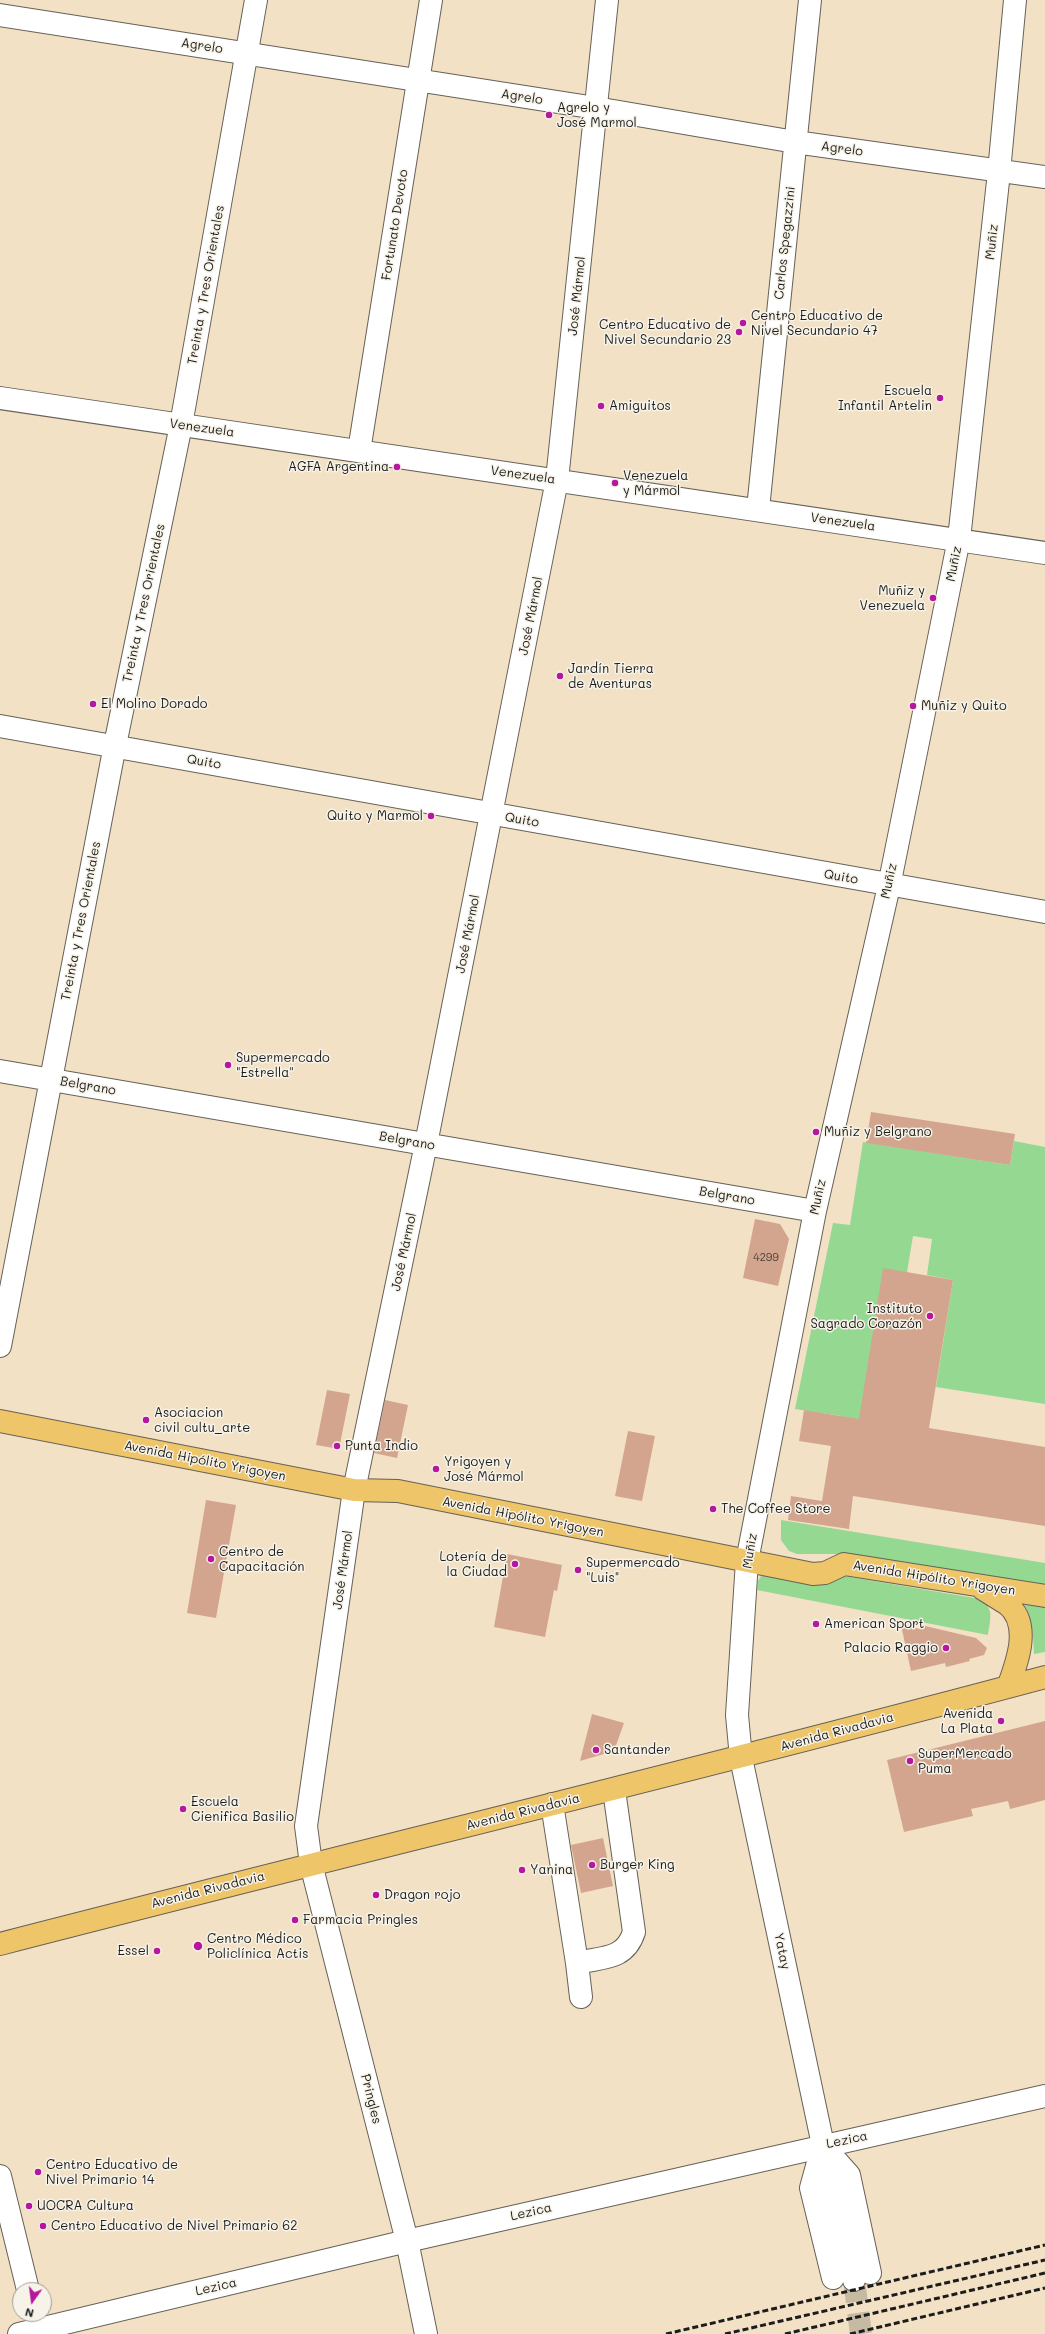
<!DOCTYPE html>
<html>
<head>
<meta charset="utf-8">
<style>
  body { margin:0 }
  #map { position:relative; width:1045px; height:2334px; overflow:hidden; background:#f2e1c5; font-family:Mali,sans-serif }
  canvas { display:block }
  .north { position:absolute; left:12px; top:2282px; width:40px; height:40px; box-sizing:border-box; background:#f7f3e8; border:1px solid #9f9d96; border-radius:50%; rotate:194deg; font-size:11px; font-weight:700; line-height:16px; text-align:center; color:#1c1c1c }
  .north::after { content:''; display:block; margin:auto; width:14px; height:18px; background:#b5179e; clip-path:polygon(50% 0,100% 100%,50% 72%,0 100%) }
</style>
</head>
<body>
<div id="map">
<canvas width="1045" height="2334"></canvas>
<div class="north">N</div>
</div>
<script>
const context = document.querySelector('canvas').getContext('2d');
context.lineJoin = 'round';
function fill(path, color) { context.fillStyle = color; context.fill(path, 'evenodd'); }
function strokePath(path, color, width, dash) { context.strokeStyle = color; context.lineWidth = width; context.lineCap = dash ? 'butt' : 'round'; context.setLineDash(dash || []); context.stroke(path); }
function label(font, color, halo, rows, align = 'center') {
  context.font = font + ' Mali,sans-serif'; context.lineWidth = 3; context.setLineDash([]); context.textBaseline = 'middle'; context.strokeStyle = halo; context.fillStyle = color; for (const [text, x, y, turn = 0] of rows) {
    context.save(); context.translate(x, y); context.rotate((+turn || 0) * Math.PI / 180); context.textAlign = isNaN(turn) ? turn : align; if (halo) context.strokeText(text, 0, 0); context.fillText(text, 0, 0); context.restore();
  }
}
fill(new Path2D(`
  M1014 1141 1045 1147V1404L936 1387 953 1280 927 1275 932 1239 913 1236 907 1272 857 1433 842 1416 795 1409 833 1223 850 1225 863 1142 1010 1165Z
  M781 1520 1045 1563V1586L842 1554H797L789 1551 781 1540Z
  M763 1573 844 1576 980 1599C995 1608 990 1620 988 1635L757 1590 758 1581Z
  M1021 1599 1045 1603V1652L1034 1654C1033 1634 1033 1617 1021 1599Z`), '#94d891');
fill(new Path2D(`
  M871 1112 1015 1134 1010 1165 866 1143Z
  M755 1219 780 1224 789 1239 778 1286 743 1278Z
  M883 1268 953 1280 929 1428 1045 1447V1526L853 1496 849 1529 788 1520 791 1496 822 1501 831 1446 799 1441 804 1410 859 1419Z
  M327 1390 350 1394 339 1449 316 1445Z
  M385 1400 408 1405 397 1458 374 1453Z
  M628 1431 655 1436 642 1501 615 1496Z
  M206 1500 236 1505 216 1618 187 1613Z
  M507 1554 562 1565 557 1591 554 1590 545 1637 494 1627Z
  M901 1625 920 1629 921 1625 976 1638 987 1648 984 1655 969 1659 970 1661 946 1667 945 1663 911 1671Z
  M592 1714 624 1723 614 1751 580 1761Z
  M1045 1721V1800L1010 1809 1008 1801 971 1809 973 1816 904 1832 887 1760Z
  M603 1838 613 1886 581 1893 571 1845Z`), '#d4a58e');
strokePath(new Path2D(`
  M854 2280 861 2334`), '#c7baa3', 22, [22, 11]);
const minor = new Path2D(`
  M0 15 596 108 795 142 1045 177
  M0 398 1045 553
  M359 451 431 0
  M758 509 810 0
  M0 726 1045 912
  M0 1071 815 1211
  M0 1346 115 745 181 425 256 0
  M552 1804 577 1963C603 1957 625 1960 634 1932L614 1790
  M577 1963 581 1997
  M822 2148 811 2188 833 2278
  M825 2148 849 2175 870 2273
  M0 2176 28 2290
  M854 2280 823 2145 741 1758 737 1715 747 1561 815 1211 889 886 959 539 999 172 1015 0
  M19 2334 407 2241 1045 2096
  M426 2334 407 2241 311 1864 306 1826 354 1490 426 1144 557 480 607 0`);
const major = new Path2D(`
  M0 1421 354 1490 398 1491 813 1574 825 1573 844 1564 1045 1596
  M983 1589C991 1594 999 1599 1007 1604 1032 1624 1017 1663 1008 1687
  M0 1944C348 1854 698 1770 1045 1677`);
strokePath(minor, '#676157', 24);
strokePath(major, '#676157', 24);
strokePath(minor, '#fff', 22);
strokePath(major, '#eec569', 22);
strokePath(new Path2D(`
  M666 2334 1045 2245
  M725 2334 1045 2260
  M785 2334 1045 2273
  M850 2334 1045 2288`), '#1c1c1c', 3, [6, 3]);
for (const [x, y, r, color] of [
  [549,115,4,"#b5179e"],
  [743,323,4,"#b5179e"],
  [739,332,4,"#b5179e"],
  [940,398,4,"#b5179e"],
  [601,406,4,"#b5179e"],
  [397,467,4,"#b5179e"],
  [615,483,4,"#b5179e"],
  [933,598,4,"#b5179e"],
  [560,676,4,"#b5179e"],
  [93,704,4,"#b5179e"],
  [913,706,4,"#b5179e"],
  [431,816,4,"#b5179e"],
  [228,1065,4,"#b5179e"],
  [816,1132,4,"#b5179e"],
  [930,1316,4,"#b5179e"],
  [146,1420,4,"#b5179e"],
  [337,1446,4,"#b5179e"],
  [436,1469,4,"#b5179e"],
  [713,1509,4,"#b5179e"],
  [211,1559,4,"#b5179e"],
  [515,1564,4,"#b5179e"],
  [578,1570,4,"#b5179e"],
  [816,1624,4,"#b5179e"],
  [946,1648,4,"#b5179e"],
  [1001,1721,4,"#b5179e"],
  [596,1750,4,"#b5179e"],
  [910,1761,4,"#b5179e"],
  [183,1809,4,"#b5179e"],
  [592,1865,4,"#b5179e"],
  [522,1870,4,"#b5179e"],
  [376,1895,4,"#b5179e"],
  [295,1920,4,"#b5179e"],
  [198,1946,5,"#b5179e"],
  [157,1951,4,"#b5179e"],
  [38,2172,4,"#b5179e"],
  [29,2206,4,"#b5179e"],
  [43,2226,4,"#b5179e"]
]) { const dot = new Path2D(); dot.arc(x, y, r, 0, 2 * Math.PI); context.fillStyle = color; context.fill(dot); strokePath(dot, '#f7f3e8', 1.5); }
label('11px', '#4a3e38', null, [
  ["4299",766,1258]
]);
label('13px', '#1c1c1c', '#f7f3e8', [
  ["Agrelo",202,46,9],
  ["Agrelo",522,97,9],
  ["Agrelo",842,149,8],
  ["Fortunato Devoto",395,225,-81],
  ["Muñiz",992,242,-84],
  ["Carlos Spegazzini",785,243,-84],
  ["Treinta y Tres Orientales",206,285,-80],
  ["José Mármol",577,296,-84],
  ["Venezuela",202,428,8],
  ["Venezuela",523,475,8],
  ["Venezuela",843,522,8],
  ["Muñiz",954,564,-79],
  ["Treinta y Tres Orientales",144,603,-78],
  ["José Mármol",531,616,-79],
  ["Quito",204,762,10],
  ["Quito",522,820,10],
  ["Quito",841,877,10],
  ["Muñiz",889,881,-78],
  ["Treinta y Tres Orientales",81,921,-79],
  ["José Mármol",468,934,-79],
  ["Belgrano",88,1086,10],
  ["Belgrano",407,1141,10],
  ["Belgrano",727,1196,10],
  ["Muñiz",818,1197,-78],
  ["José Mármol",404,1252,-78],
  ["Avenida Hipólito Yrigoyen",205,1461,11],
  ["Avenida Hipólito Yrigoyen",523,1517,11],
  ["Muñiz",750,1551,-81],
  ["José Mármol",343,1570,-82],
  ["Avenida Hipólito Yrigoyen",934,1578,9],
  ["Avenida Rivadavia",837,1732,-15],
  ["Avenida Rivadavia",523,1812,-14],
  ["Avenida Rivadavia",208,1890,-14],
  ["Yatay",782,1951,78],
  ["Pringles",371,2099,76],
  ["Lezica",847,2140,-12],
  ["Lezica",531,2212,-13],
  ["Lezica",216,2287,-13]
]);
label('13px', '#1c1c1c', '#f7f3e8', [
  ["Agrelo y",557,108],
  ["José Marmol",557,123],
  ["Centro Educativo de",751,316],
  ["Nivel Secundario 47",751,331],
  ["Centro Educativo de",731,325,"right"],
  ["Nivel Secundario 23",731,340,"right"],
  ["Escuela",932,391,"right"],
  ["Infantil Artelin",932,406,"right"],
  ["Amiguitos",609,406],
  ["AGFA Argentina",389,467,"right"],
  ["Venezuela",623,476],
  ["y Mármol",623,491],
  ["Muñiz y",925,591,"right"],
  ["Venezuela",925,606,"right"],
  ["Jardín Tierra",568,669],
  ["de Aventuras",568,684],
  ["El Molino Dorado",101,704],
  ["Muñiz y Quito",921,706],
  ["Quito y Marmol",423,816,"right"],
  ["Supermercado",236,1058],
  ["\"Estrella\"",236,1073],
  ["Muñiz y Belgrano",824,1132],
  ["Instituto",922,1309,"right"],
  ["Sagrado Corazón",922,1324,"right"],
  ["Asociacion",154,1413],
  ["civil cultu_arte",154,1428],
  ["Punta Indio",345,1446],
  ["Yrigoyen y",444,1462],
  ["José Mármol",444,1477],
  ["The Coffee Store",721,1509],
  ["Centro de",219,1552],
  ["Capacitación",219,1567],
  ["Lotería de",507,1557,"right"],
  ["la Ciudad",507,1572,"right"],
  ["Supermercado",586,1563],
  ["\"Luis\"",586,1578],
  ["American Sport",824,1624],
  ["Palacio Raggio",938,1648,"right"],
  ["Avenida",993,1714,"right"],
  ["La Plata",993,1729,"right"],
  ["Santander",604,1750],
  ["SuperMercado",918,1754],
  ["Puma",918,1769],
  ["Escuela",191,1802],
  ["Cienifica Basilio",191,1817],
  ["Burger King",600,1865],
  ["Yanina",530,1870],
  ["Dragon rojo",384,1895],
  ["Farmacia Pringles",303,1920],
  ["Centro Médico",207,1939],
  ["Policlínica Actis",207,1954],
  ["Essel",149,1951,"right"],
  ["Centro Educativo de",46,2165],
  ["Nivel Primario 14",46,2180],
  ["UOCRA Cultura",37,2206],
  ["Centro Educativo de Nivel Primario 62",51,2226]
], 'left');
</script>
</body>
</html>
